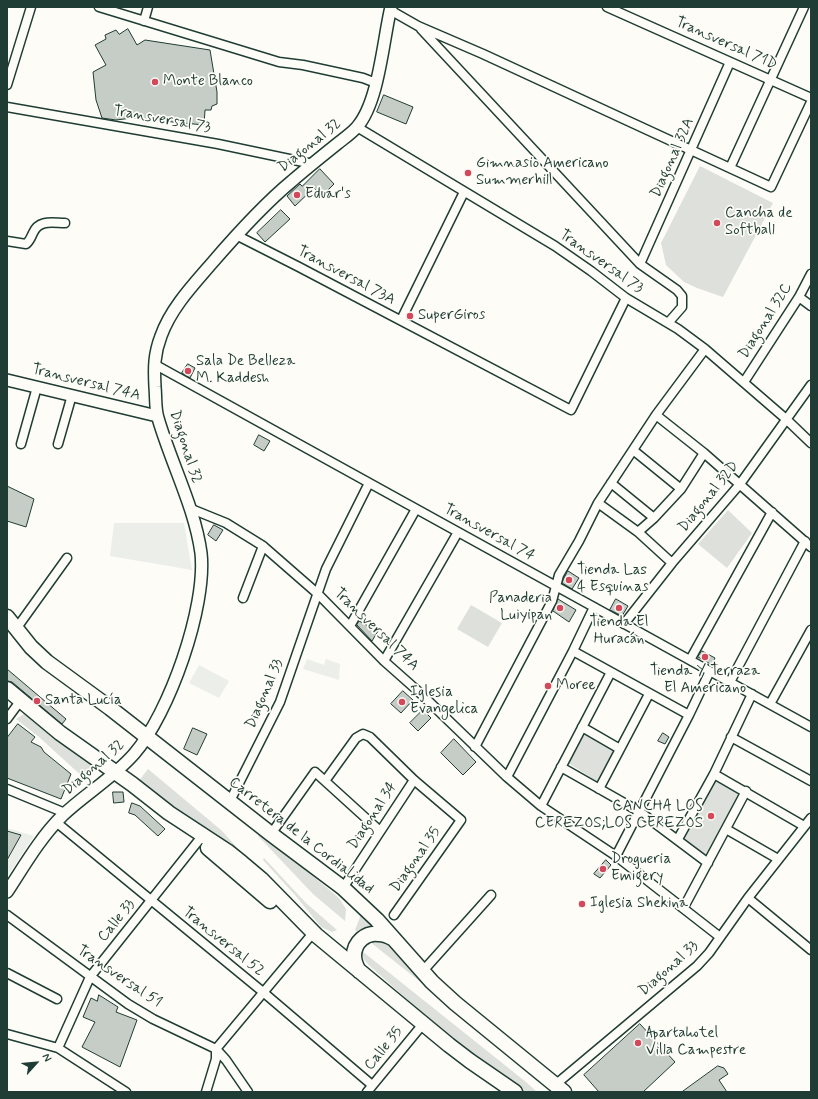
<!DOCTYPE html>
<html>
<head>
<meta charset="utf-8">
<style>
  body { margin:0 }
  #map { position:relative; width:818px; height:1099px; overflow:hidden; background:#fdfcf7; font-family:Mynerve,sans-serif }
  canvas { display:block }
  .frame { position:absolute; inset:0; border:8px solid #1f3d34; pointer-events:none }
  .north { position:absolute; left:16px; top:1043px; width:40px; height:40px; -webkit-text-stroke:3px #fdfcf7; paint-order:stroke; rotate:63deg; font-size:11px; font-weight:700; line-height:16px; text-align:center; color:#1f3d34 }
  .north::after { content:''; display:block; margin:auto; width:14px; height:18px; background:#1f3d34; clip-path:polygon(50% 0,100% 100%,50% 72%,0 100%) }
</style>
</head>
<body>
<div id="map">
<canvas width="818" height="1099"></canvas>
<div class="frame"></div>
<div class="north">N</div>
</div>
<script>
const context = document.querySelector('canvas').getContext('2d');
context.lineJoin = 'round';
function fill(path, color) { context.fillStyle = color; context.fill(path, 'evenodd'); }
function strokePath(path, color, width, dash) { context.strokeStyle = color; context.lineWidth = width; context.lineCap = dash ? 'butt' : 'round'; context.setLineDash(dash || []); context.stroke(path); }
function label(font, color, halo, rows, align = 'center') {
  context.font = font + ' Mynerve,sans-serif'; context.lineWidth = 3.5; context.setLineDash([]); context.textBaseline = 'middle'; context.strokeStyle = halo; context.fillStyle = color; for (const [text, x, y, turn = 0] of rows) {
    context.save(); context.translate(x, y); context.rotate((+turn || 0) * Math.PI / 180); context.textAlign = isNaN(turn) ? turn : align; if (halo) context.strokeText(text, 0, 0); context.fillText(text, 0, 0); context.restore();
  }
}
fill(new Path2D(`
  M114 523H184L192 570 110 556Z
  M307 659 324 665 326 659 340 664 339 680 303 669Z
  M199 665 229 681 219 698 189 683Z
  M7 828 34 836 7 877Z`), '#eceee9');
fill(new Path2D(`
  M700 166 773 203 723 297 697 288 684 282 666 265 661 243Z
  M728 510 752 533 727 568 698 544Z
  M471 605 502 623 488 647 457 629Z
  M27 712 95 766 85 779 39 737 16 719Z
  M584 731 616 749 598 782 568 763Z
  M148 769 221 830 256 868 210 832 138 782Z
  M713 778 741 794 708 859 681 837Z
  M260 832 339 898 346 909 345 921 313 894 258 836Z
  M264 858 306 903 337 930 332 932 321 927 295 895 263 860Z
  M361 912 379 929 360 934 355 930 360 917Z
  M381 941 385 943 392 948 437 995 370 942Z
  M362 951 526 1082 537 1092H522L447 1035 371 967C366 962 361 958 362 951Z`), '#dde0db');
const building = new Path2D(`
  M128 29 137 45 145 40 210 50 217 92V104L212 106 211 110H205L204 125 132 118 116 120 102 118 96 100 93 72 106 65 95 45 106 39 105 35 116 30 119 34Z
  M384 95 413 107 406 124 377 112Z
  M320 169 334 184 322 196 314 188 295 206 287 196 300 184 302 186Z
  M281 210 290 219 265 242 257 233Z
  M188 364 195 368 190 378 182 373Z
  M259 435 270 441 264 451 254 445Z
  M7 486 34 499 26 527 7 521Z
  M214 525 223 530 216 541 208 535Z
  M568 571 579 578 572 589 562 583Z
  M558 599 576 610 569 622 553 611Z
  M616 599 628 606 622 616 610 610Z
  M359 621 378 631 372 641 357 625Z
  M702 651 715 658 712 665 698 657Z
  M7 669 66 719 62 724 12 682 7 681Z
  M403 691 413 700 401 713 391 704Z
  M423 710 431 718 418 731 410 723Z
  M18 724 35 737 31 742 41 747 44 752 71 774 61 799 7 778V738Z
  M193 728 207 734 197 755 184 749Z
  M663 733 669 737 665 744 658 741Z
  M454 739 476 762 463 775 441 753Z
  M113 792H123L124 802 114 803Z
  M132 803 140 806 165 829 158 836 135 815 129 813Z
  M7 831 21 835 7 860Z
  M606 860 611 865 600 878 594 874Z
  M99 995 118 1007 116 1012 137 1020 120 1067 82 1047 95 1022 83 1017 91 998 97 1001Z
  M640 1024 675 1062 643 1092H599L584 1075Z
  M718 1066 724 1068 728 1074 719 1080 727 1092H682Z`);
fill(building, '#c6cdc7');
strokePath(building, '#1f3d34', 1);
const street = new Path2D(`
  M99 7 279 62 303 65 363 78 376 83
  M607 7 811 98
  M390 10 418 26 483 54 771 187 811 102
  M144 21 148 7
  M421 29 640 264 677 290 682 296V307L668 323
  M7 85 31 7
  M7 107 218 144 313 164
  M357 127 555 246 591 271 626 298 678 329 705 349 786 419 811 443
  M730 168 804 7
  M236 235 299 267 571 410 626 298
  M7 241 26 244C30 241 31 237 33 233 39 219 53 223 65 223
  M640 264 730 62
  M799 297 811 306
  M401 320 464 192
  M154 364 811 727
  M744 382 799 297 811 274
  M656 415 704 453 811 547
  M21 444 37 387
  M58 444 72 395
  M633 450 681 489
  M611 483 654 518
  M598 503 638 532 672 563
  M189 508 226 523 263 546 318 594 384 661 419 692 507 777 541 806 616 856 720 937
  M638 532 654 518 681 489 704 453
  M243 598 263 546
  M624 624 672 563 740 484 811 385
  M350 626 416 509
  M16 629 67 558
  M573 651 689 715
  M690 660 772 512
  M384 661 458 532
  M730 682 805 541
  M770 704 811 630
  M7 719 21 700
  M582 727 620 749
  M731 737 811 781
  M475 747 552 601 559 575 579 541 598 503 656 415 705 349
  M561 767 640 812 708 863
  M714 774 804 826
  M507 777 573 651 594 607
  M325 781 356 738 363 734 370 737 414 780 461 820 394 915
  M7 789 65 813
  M599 789 649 694
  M230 801 280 702 326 569 369 483
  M541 806 611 672
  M56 822 263 992 372 1085
  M726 829 778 859
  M271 834 315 772 380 831
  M678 839 714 774 752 694
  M616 856 689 715 710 671
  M343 888 414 780
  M748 898 811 950
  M684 907 746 791
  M7 915 128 1004 153 1019 216 1049 226 1060 248 1092
  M422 972 491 895
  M7 973 57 999
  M7 1034 58 1048 126 1092
  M58 1048 90 977 199 840
  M555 1085 697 966 709 953 748 898 811 818
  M206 1092 216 1059V1049L313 933
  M367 1092 423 1024`);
const secondary = new Path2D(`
  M7 380 157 416
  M7 892C24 866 40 838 62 816 85 794 113 778 134 754 169 714 207 607 201 553 195 508 171 463 158 418 155 409 156 397 155 387 154 368 154 354 161 336 171 308 193 285 212 263 237 234 263 205 292 181 307 168 322 156 337 144 343 139 352 133 357 127 379 102 383 40 391 7`);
const highway = new Path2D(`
  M7 617 31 647 47 662 110 708 271 834 343 888 377 920 432 982 455 1003 564 1092
  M7 689 60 733 132 784 169 813 227 851 242 863 261 879 316 935 449 1045 470 1061 515 1092
  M208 848 270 901
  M359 971C356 966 354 961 354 956 354 942 366 932 379 934 385 934 390 937 394 939`);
strokePath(street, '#1f3d34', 11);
strokePath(secondary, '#1f3d34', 14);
strokePath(highway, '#1f3d34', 17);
strokePath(street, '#fdfcf7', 8);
strokePath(secondary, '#fdfcf7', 11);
strokePath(highway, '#fdfcf7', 14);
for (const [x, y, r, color] of [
  [155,82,4,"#d1495b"],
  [468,173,4,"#d1495b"],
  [297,195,4,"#d1495b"],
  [717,223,4,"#d1495b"],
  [410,316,4,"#d1495b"],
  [188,371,4,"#d1495b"],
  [569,580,4,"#d1495b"],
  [560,608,4,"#d1495b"],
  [619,608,4,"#d1495b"],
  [705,657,4,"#d1495b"],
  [548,686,4,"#d1495b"],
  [37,701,4,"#d1495b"],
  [402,702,4,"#d1495b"],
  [711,816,4,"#d1495b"],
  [603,869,4,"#d1495b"],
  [582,904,4,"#d1495b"],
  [638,1043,4,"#d1495b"]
]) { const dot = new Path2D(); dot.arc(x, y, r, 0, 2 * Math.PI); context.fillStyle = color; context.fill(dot); strokePath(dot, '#fdfcf7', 1.5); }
label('15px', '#1f3d34', '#fdfcf7', [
  ["Transversal 71D",726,44,24],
  ["Transversal 73",162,120,10],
  ["Diagonal 32",310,146,-39],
  ["Diagonal 32A",673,158,-66],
  ["Transversal 73",601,262,35],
  ["Transversal 73A",346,276,28],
  ["Diagonal 32C",766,321,-58],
  ["Transversal 74A",86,383,14],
  ["Diagonal 32",185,447,72],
  ["Diagonal 32D",709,497,-51],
  ["Transversal 74",489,533,29],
  ["Transversal 74A",376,630,44],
  ["Diagonal 33",265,694,-67],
  ["Diagonal 32",94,768,-41],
  ["Diagonal 34",373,816,-57],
  ["Carretera de la Cordialidad",301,836,38],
  ["Diagonal 35",416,860,-55],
  ["Calle 33",117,921,-51],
  ["Transversal 52",223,942,39],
  ["Diagonal 33",669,969,-42],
  ["Transversal 51",119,977,34],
  ["Calle 35",384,1049,-51]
]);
label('15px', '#1f3d34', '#fdfcf7', [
  ["Monte Blanco",163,82],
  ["Gimnasio Americano",476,164],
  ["Summerhill",476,181],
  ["Eduar's",305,195],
  ["Cancha de",725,214],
  ["Softball",725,231],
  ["SuperGiros",418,316],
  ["Sala De Belleza",196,362],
  ["M. Kaddesh",196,379],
  ["Tienda Las",577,571],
  ["4 Esquinas",577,588],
  ["Panaderia",552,599,"right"],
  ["Luiyipan",552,616,"right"],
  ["Tienda El",619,623,"center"],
  ["Huracán",619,640,"center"],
  ["Tienda Y Terraza",705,672,"center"],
  ["El Americano",705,689,"center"],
  ["Moree",556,686],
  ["Iglesia",410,693],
  ["Evangelica",410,710],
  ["Santa Lucía",45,701],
  ["CANCHA LOS",703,807,"right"],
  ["CEREZOS;LOS CEREZOS",703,824,"right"],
  ["Drogueria",611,860],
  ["Emigery",611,877],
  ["Iglesia Shekina",590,904],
  ["Apartahotel",646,1034],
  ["Villa Campestre",646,1051]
], 'left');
</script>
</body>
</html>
